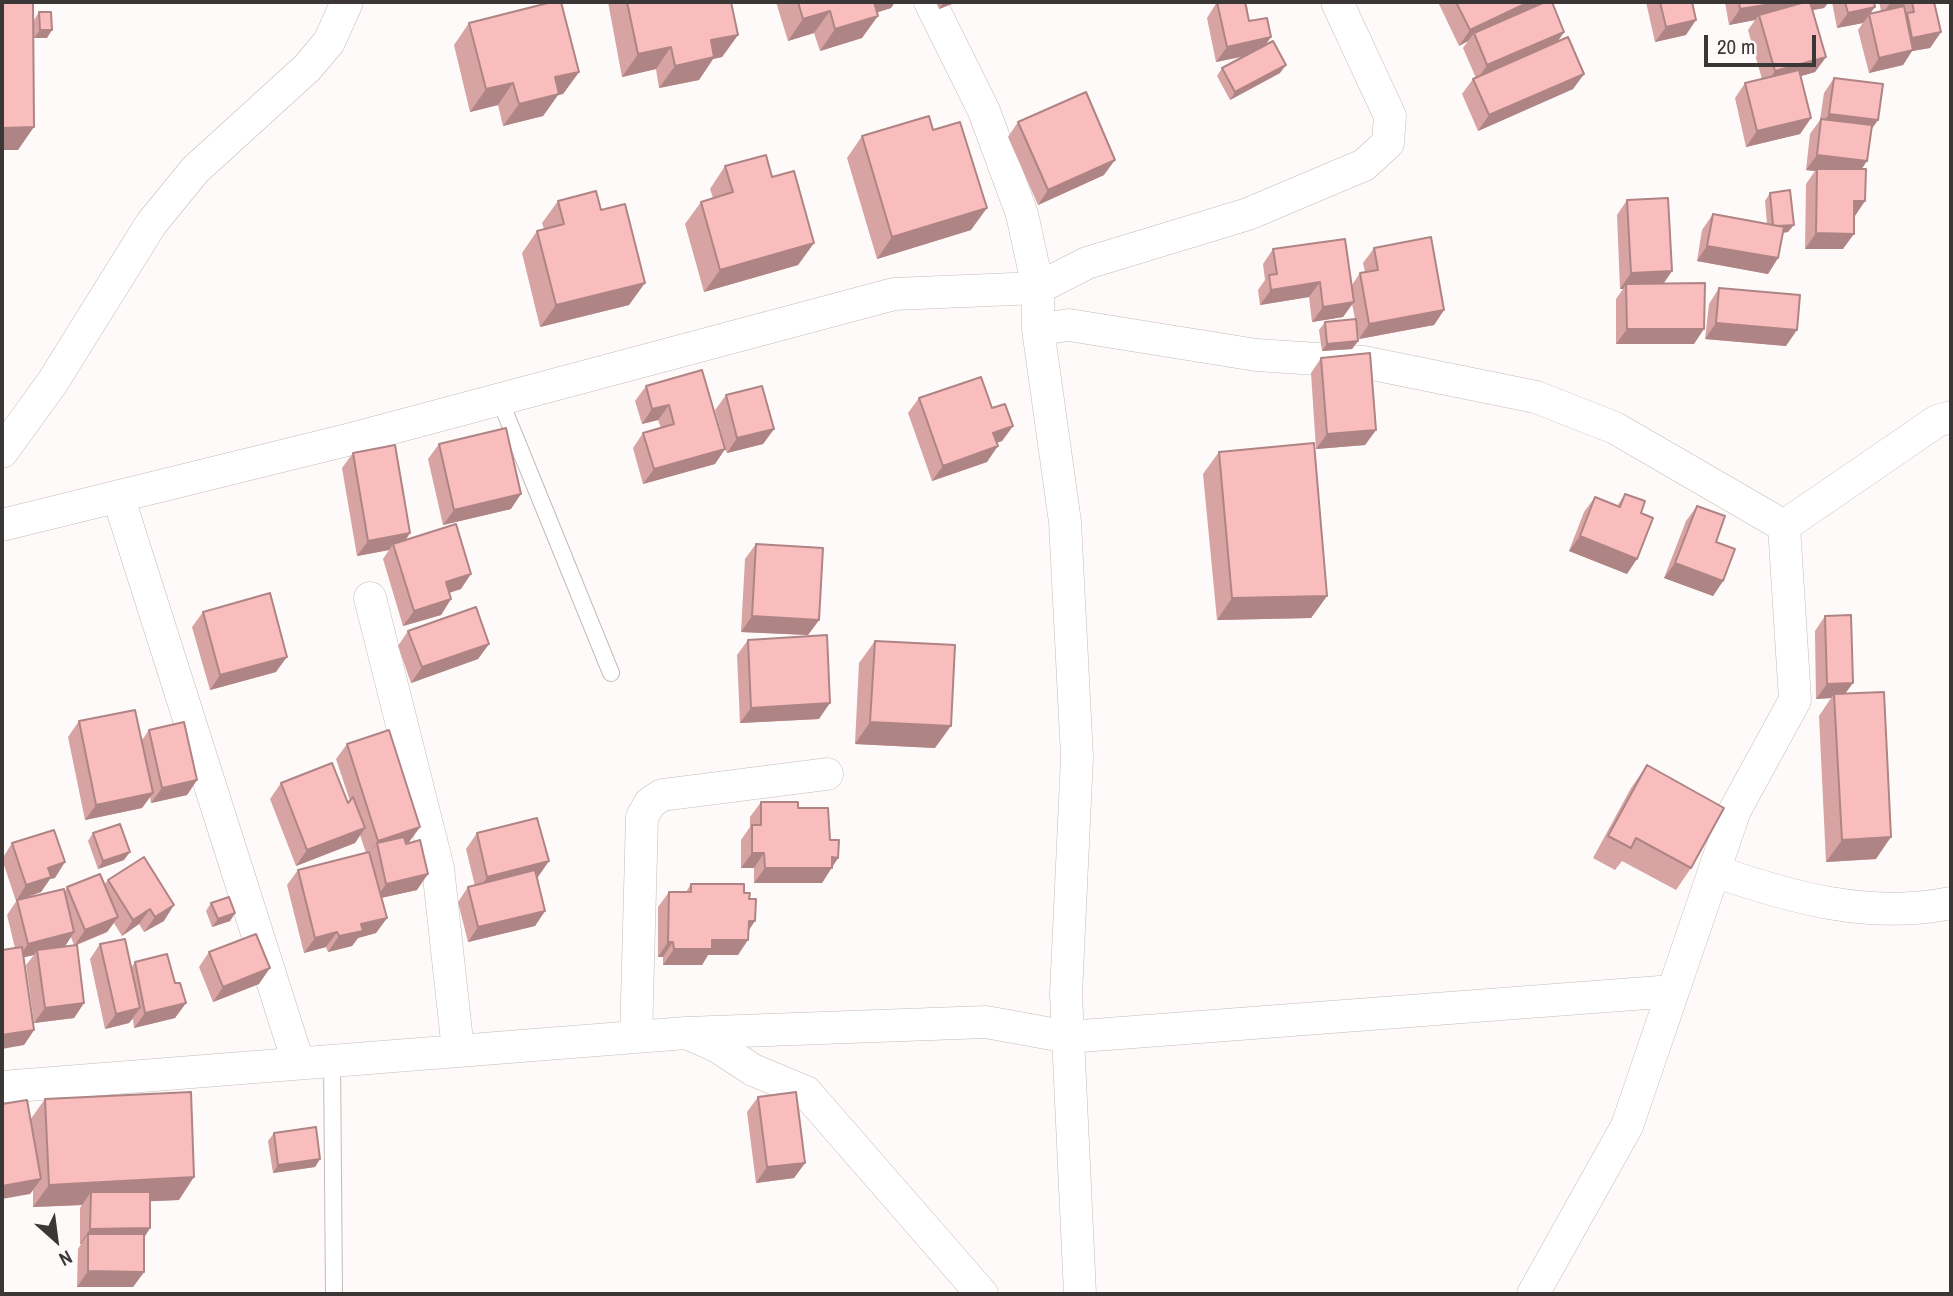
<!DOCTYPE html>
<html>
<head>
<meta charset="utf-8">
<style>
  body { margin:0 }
  #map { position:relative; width:1953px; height:1296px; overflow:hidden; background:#fefaf9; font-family:"Archivo Narrow",sans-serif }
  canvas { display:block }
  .frame { position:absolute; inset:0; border:4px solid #3a3736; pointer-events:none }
  .north { position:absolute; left:21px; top:1205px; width:70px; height:70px; -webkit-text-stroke:5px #fefaf9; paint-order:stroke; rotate:152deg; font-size:19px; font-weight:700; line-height:28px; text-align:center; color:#3a3736 }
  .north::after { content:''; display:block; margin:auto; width:24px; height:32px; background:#3a3736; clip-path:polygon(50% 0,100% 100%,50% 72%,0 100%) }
  .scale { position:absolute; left:1704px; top:35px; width:112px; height:32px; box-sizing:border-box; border:4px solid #3a3736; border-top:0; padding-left:9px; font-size:21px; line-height:24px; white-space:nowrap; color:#3a3736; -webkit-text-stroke:5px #fefaf9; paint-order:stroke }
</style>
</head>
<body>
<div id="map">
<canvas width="1953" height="1296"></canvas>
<div class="frame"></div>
<div class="north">N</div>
<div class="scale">20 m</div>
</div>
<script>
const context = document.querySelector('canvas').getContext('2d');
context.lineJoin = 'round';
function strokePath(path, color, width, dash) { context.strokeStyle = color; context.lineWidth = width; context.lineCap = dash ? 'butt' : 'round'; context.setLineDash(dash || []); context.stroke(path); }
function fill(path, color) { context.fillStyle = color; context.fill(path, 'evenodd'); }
const lane = new Path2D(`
  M500 400 611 673
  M332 1059 334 1294`);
const street = new Path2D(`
  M930 2 984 111 1022 214 1038 288V329L1065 522 1077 757 1066 994 1080 1294
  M1038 329 1069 325 1256 355 1363 362 1536 397 1615 428 1784 526
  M2 452 52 383 151 224 195 170 307 68 329 42 347 2
  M118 496 298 1062
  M2 525 351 439 894 294 1038 288 1087 263 1248 214 1364 165 1388 143 1390 116 1337 2
  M370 598 438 868 458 1050
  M1714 871C1790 897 1869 920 1951 903
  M691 1035 718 1047 753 1070 806 1092 982 1294
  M636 1037 642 817 650 803 662 795 827 774
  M2 1087 686 1033 986 1022 1068 1037 1673 991
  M1533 1294 1627 1126 1735 810 1795 700 1784 526 1937 421 1951 417`);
strokePath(lane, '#c2bcb9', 18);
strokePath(street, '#c2bcb9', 33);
strokePath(lane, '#fff', 16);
strokePath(street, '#fff', 32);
fill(new Path2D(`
  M608 2H731L738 35 722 57 713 59 699 80 659 88 656 69 622 77Z
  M776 2H895L891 8 877 12 862 38 820 51 814 33 788 41Z
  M936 2H957L939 9Z
  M1217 2 1247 5 1249 21 1266 45 1280 73 1230 100 1217 76 1222 68 1245 56 1216 62 1207 18Z
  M1438 2H1552L1564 32 1557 42 1584 74 1573 89 1478 131 1462 94 1473 79 1476 78 1463 48 1468 41 1459 46Z
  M1646 2H1692L1686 35 1655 42Z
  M1725 2H1829L1824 8 1813 10 1826 57 1815 72 1801 76 1811 118 1800 134 1746 147 1735 98 1745 83 1762 79 1748 30 1755 20 1729 25Z
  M1832 2H1874L1871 14 1881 11 1879 2H1934L1941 32 1930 48 1912 51 1903 65 1869 73 1858 30 1863 23 1837 28Z
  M39 12 47 38H34V20Z
  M469 23 579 72 563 94 558 95 543 116 503 126 498 105 470 112 454 45Z
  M1834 78 1878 120 1871 130 1862 169 1855 216 1843 249H1805L1806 184 1815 171 1806 170 1810 134 1820 120 1824 93Z
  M1018 122 1104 175 1038 205 1008 137Z
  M933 130 971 230 877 259 847 158 862 136Z
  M725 166 814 243 798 265 704 292 685 224 701 202 713 198 710 189Z
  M1770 193 1788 232 1783 233 1778 258 1768 274 1697 261 1702 230 1713 214 1767 224 1765 201Z
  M1627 200 1672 271 1663 284 1694 344H1616V299L1623 289H1620L1617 215Z
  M558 201 601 210 629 305 540 327 522 253 537 231 544 229 542 223Z
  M1374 248 1444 310 1434 325 1359 339 1357 329 1358 341 1352 349 1322 351 1319 330 1325 322 1355 319 1352 304 1343 317 1312 322 1309 297 1260 305 1258 290 1265 280 1263 264 1273 249 1352 285 1360 273 1365 272 1363 263Z
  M1719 288 1786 346 1705 339 1709 304Z
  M1321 358 1376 430 1365 445 1316 449 1311 373Z
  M646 386 725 447 715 410 726 395 774 429 763 444 727 453 725 449 715 464 643 484 633 448 643 433 661 428 658 420 642 424 635 401Z
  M919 398 992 408 1013 426 1002 441 996 443 987 462 932 481 908 413Z
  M439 444 511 509 443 525 428 459Z
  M1219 452 1327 596 1311 618 1217 620 1203 474Z
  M353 453 410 533 405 541 461 589 449 593 451 599 441 615 403 626 383 559 389 550 357 556 342 468Z
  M1951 459V495L1949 462Z
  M1625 494 1641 513 1627 574 1569 551 1584 512 1595 497 1617 506Z
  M1697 506 1716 542 1723 581 1713 596 1664 578 1686 521Z
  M756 544 819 620 808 635 741 632 745 559Z
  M203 612 276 672 210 690 192 627Z
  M1825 616 1846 694 1876 859 1826 862 1819 716 1831 698 1816 699 1815 631Z
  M408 631 489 644 478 659 411 683 398 646Z
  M748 640 819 719 740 723 737 655Z
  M875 641 935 748 855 744 859 663Z
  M79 721 142 740 149 730 197 780 187 795 151 803 150 797 142 808 85 820 68 737Z
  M347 744 420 827 409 842 417 890 381 898 387 918 376 933 358 938 352 946 328 952 326 947 304 953 287 885 298 870 366 853 360 835 355 843 296 866 270 799 281 783 348 803 350 801 336 759Z
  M1647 765 1691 868 1676 890 1622 861 1615 870 1593 858 1631 788Z
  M761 802 798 808 830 840 838 858 822 883H754V868H741V840L750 827V817Z
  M93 833 124 860 98 869 88 841Z
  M477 833 549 861 537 877 545 911 535 926 468 942 458 902 468 887 475 886 466 849Z
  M12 843 55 878 50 879 41 892 18 900 65 892 67 887 104 885 108 880 144 857 164 921 144 932 139 924 122 936 114 923 107 932 77 945 84 1003 74 1018 34 1023 26 965 34 955 23 957 34 1030 24 1045 15 948 7 915 17 900 16 901 2 859ZM71 937 74 945 65 946Z
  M691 884 748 931 738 955H708L702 965H663V957H658V907L669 892H686Z
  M211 903 235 913 230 921 212 927 206 911Z
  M100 944 131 968 135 962 175 983 186 1003 175 1018 134 1028 133 1019 129 1023 105 1029 90 959Z
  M209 952 259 984 213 1002 199 967Z
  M758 1097 805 1163 794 1178 756 1183 747 1112Z
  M45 1099 179 1200 150 1201V1228L144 1238V1272L133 1287H77L78 1249 81 1244H80V1208L82 1205 33 1207V1190L30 1194V1120Z
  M274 1133 320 1159 315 1167 273 1173 268 1141Z`), '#d7a3a3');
fill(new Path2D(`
  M869 2H895L891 8 857 19Z
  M944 2H957L939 9Z
  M1529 2H1548L1474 33 1468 41 1459 46 1470 30Z
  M1784 2H1829L1824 8 1760 19 1759 15 1755 20 1729 25 1740 9Z
  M1891 2H1906L1900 10 1882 14Z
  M1875 7 1863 23 1837 28 1848 13Z
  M830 11 814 33 788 41 803 19Z
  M878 16 862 38 820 51 835 29Z
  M1696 20 1686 35 1655 42 1666 27Z
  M40 30H52L47 38H34Z
  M1564 32 1554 47 1477 80 1487 65Z
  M1941 32 1930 48 1912 51 1903 65 1869 73 1879 58 1902 52 1912 38Z
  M738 35 722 57 713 59 699 80 659 88 675 66 711 40Z
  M1271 37 1260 53 1216 62 1227 47Z
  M671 47 656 69 622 77 638 54Z
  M1826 57 1815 72 1764 87 1775 71Z
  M1286 65 1280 73 1230 100 1235 92Z
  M579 72 563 94 558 95 543 116 503 126 519 104 555 77Z
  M1584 74 1573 89 1478 131 1489 115Z
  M513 83 498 105 470 112 486 89Z
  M1829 114 1878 120 1867 135 1820 128Z
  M1811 118 1800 134 1746 147 1757 131Z
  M34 127 18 150H2V128Z
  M1817 155 1867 161 1857 176 1817 169 1815 171 1806 170Z
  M1115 160 1104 175 1038 205 1048 190Z
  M1854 201H1865L1855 216H1843Z
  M987 208 971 230 877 259 892 237Z
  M1794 225 1788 232 1768 234 1773 226Z
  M1816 233 1854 234 1843 249H1805Z
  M814 243 798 265 704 292 720 270Z
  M1707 246 1778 258 1768 274 1697 261Z
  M1672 271 1661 287 1626 284 1623 289H1620L1631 273Z
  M1320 282 1309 297 1260 305 1271 290Z
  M645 283 629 305 540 327 556 305Z
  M1354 302 1343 317 1312 322 1323 307Z
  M1444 310 1434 325 1359 339 1369 324Z
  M1716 323 1797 330 1786 346 1705 339Z
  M1627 329H1704L1694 344H1616Z
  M1358 341 1352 349 1322 351 1327 344Z
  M669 405 658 420 642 424 652 409Z
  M1013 426 1002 441 982 448 993 433Z
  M774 429 763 444 727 453 737 438Z
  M1376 430 1365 445 1316 449 1327 434Z
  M998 446 987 462 932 481 943 466Z
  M725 449 715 464 643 484 654 469Z
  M521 494 511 509 443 525 454 510Z
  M410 533 399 549 393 544 389 550 357 556 368 541Z
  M1580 536 1637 559 1627 574 1569 551Z
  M1675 563 1723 581 1713 596 1664 578Z
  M471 574 461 589 435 597 446 582Z
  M1327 596 1311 618 1217 620 1232 598Z
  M451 599 441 615 403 626 414 611Z
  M752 616 819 620 808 635 741 632Z
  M489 644 478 659 411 683 422 667Z
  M287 657 276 672 210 690 220 675Z
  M1853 683 1842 698 1834 694 1831 698 1816 699 1827 684Z
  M830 703 819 719 740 723 751 708Z
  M870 722 951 726 935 748 855 744Z
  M197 780 187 795 151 803 162 788Z
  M153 793 142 808 85 820 96 805Z
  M420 827 409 842 379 852 377 843 367 856 378 841Z
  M365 828 355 843 296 866 307 850Z
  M1891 837 1876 859 1826 862 1842 840Z
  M130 852 124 860 98 869 103 861Z
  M752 853H764L754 868H741Z
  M832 857 838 858 822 883H754L765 868Z
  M549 861 538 877 477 892 487 877Z
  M65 862 55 878 50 879 41 892 16 901 26 885 48 868Z
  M428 874 417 890 376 899 386 884Z
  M174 905 164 921 144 932 155 917Z
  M150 909 139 924 122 936 133 920Z
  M545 911 535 926 468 942 478 927Z
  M235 913 230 921 212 927 218 919Z
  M118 917 107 932 75 945 85 930Z
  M387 918 376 933 358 938 352 946 328 952 339 936 361 924Z
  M749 921H755L745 936Z
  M74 932 64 948 37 950 34 955 17 959 28 944Z
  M337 932 326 947 304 953 315 938Z
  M712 940H748L738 955H708L702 965H663L674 949Z
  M668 942H673L663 957H658Z
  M270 968 259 984 213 1002 223 987Z
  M84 1003 74 1018 34 1023 45 1008Z
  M186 1003 175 1018 134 1028 145 1013Z
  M140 1008 129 1023 105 1029 116 1014Z
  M34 1030 24 1045 2 1049V1035Z
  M320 1159 315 1167 273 1173 278 1165Z
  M805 1163 794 1178 756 1183 767 1167Z
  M194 1177 179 1200 91 1204V1192L82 1205 33 1207 49 1185Z
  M41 1179 30 1194 2 1199V1186Z
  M150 1228 140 1244 88 1234 81 1244H80L90 1229Z
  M88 1271 144 1272 133 1287H77Z`), '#af8485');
const building = new Path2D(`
  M2 2H33L34 127 2 128Z
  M552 2H561L579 72 555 77 559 94 519 104 513 83 486 89 469 23Z
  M627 2H731L738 35 711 40 714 57 675 66 671 47 638 54Z
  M798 2H874L878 16 835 29 830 11 803 19Z
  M1217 2H1245L1249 21 1267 18 1271 37 1227 47Z
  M1456 2H1529L1470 30Z
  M1545 2H1552L1564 32 1487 65 1474 33Z
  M1660 2H1692L1696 20 1666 27Z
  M1739 2H1784L1740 9Z
  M1805 2H1810L1826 57 1775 71 1759 15Z
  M1845 2H1874L1875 7 1848 13Z
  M1912 2H1934L1941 32 1912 38 1907 13 1914 12Z
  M1904 6 1913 50 1879 58 1869 14Z
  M39 12H51L52 30H40Z
  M1568 37 1584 74 1489 115 1473 79Z
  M1273 41 1286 65 1235 92 1222 68Z
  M1799 70 1811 118 1757 131 1745 83Z
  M1834 78 1883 84 1878 120 1829 114Z
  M1086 92 1115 160 1048 190 1018 122Z
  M929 116 933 130 960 122 987 208 892 237 862 136Z
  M1821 119 1872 125 1867 161 1817 155Z
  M766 155 772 177 794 171 814 243 720 270 701 202 733 192 725 166Z
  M1817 169H1866L1865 201H1854V234L1816 233Z
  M1790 190 1794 225 1778 226 1773 225 1770 193Z
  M596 191 601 210 625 204 645 283 556 305 537 231 564 224 558 201Z
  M1668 198 1672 271 1631 273 1627 200Z
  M1713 214 1784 227 1778 258 1707 246Z
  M1431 237 1444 310 1369 324 1360 273 1378 270 1374 248Z
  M1345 239 1354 302 1323 307 1320 282 1271 290 1269 275 1277 274 1273 249Z
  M1705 283 1704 329H1627L1626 284Z
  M1719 288 1800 295 1797 330 1716 323Z
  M1356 319 1358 341 1327 344 1325 322Z
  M1370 353 1376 430 1327 434 1321 358Z
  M702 370 725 449 654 469 643 433 674 424 669 405 652 409 646 386Z
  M981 377 992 408 1005 404 1013 426 993 433 998 446 943 466 919 398Z
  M762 386 774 429 737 438 726 395Z
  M506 428 521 494 454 510 439 444Z
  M1314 443 1327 596 1232 598 1219 452Z
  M395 445 410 533 368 541 353 453Z
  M1625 494 1645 501 1641 513 1653 518 1637 559 1580 536 1595 497 1620 507Z
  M1697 506 1725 516 1716 542 1735 549 1723 581 1675 563Z
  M456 524 471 574 446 582 451 599 414 611 393 544Z
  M756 544 823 548 819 620 752 616Z
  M270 593 287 657 220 675 203 612Z
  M476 607 489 644 422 667 408 631Z
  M1851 615 1853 683 1827 684 1825 616Z
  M827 635 830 703 751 708 748 640Z
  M875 641 955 645 951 726 870 722Z
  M1884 692 1891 837 1842 840 1834 694Z
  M135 710 153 793 96 805 79 721Z
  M184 722 197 780 162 788 149 730Z
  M389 730 420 827 378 841 347 744Z
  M332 763 348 803 353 797 365 828 307 850 281 783Z
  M1647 765 1724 808 1691 868 1636 838 1631 848 1608 836Z
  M761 802H798V808H828L830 840H839L838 858 832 857V868H765L764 853H752V825H761Z
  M537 818 549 861 487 877 477 833Z
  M120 824 130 852 103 861 93 833Z
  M54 830 65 862 48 868 51 877 26 885 12 843Z
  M404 837 406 844 420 840 428 874 386 884 377 843Z
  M369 852 387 918 361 924 363 931 339 936 337 932 315 938 298 870Z
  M144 857 174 905 155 917 150 909 133 920 108 880Z
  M535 870 545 911 478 927 468 887Z
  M100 874 118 917 85 930 67 887Z
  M691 884H744V893H750L749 899H756L755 921H749L748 940H712V949H674L673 942H668L669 892H691Z
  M64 889 74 932 28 944 17 900Z
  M229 897 235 913 218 919 211 903Z
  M256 934 270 968 223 987 209 952Z
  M125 939 140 1008 116 1014 100 944Z
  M77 945 84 1003 45 1008 37 950Z
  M22 947 34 1030 2 1035V950Z
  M167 954 175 983H180L186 1003 145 1013 135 962Z
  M191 1092 194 1177 49 1185 45 1099Z
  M796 1092 805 1163 767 1167 758 1097Z
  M27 1100 41 1179 2 1186V1104Z
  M316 1127 320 1159 278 1165 274 1133Z
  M91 1192H150V1228L90 1229Z
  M88 1234H144V1272L88 1271Z`);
fill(building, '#fabdbe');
strokePath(building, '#af8485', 2);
</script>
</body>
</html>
